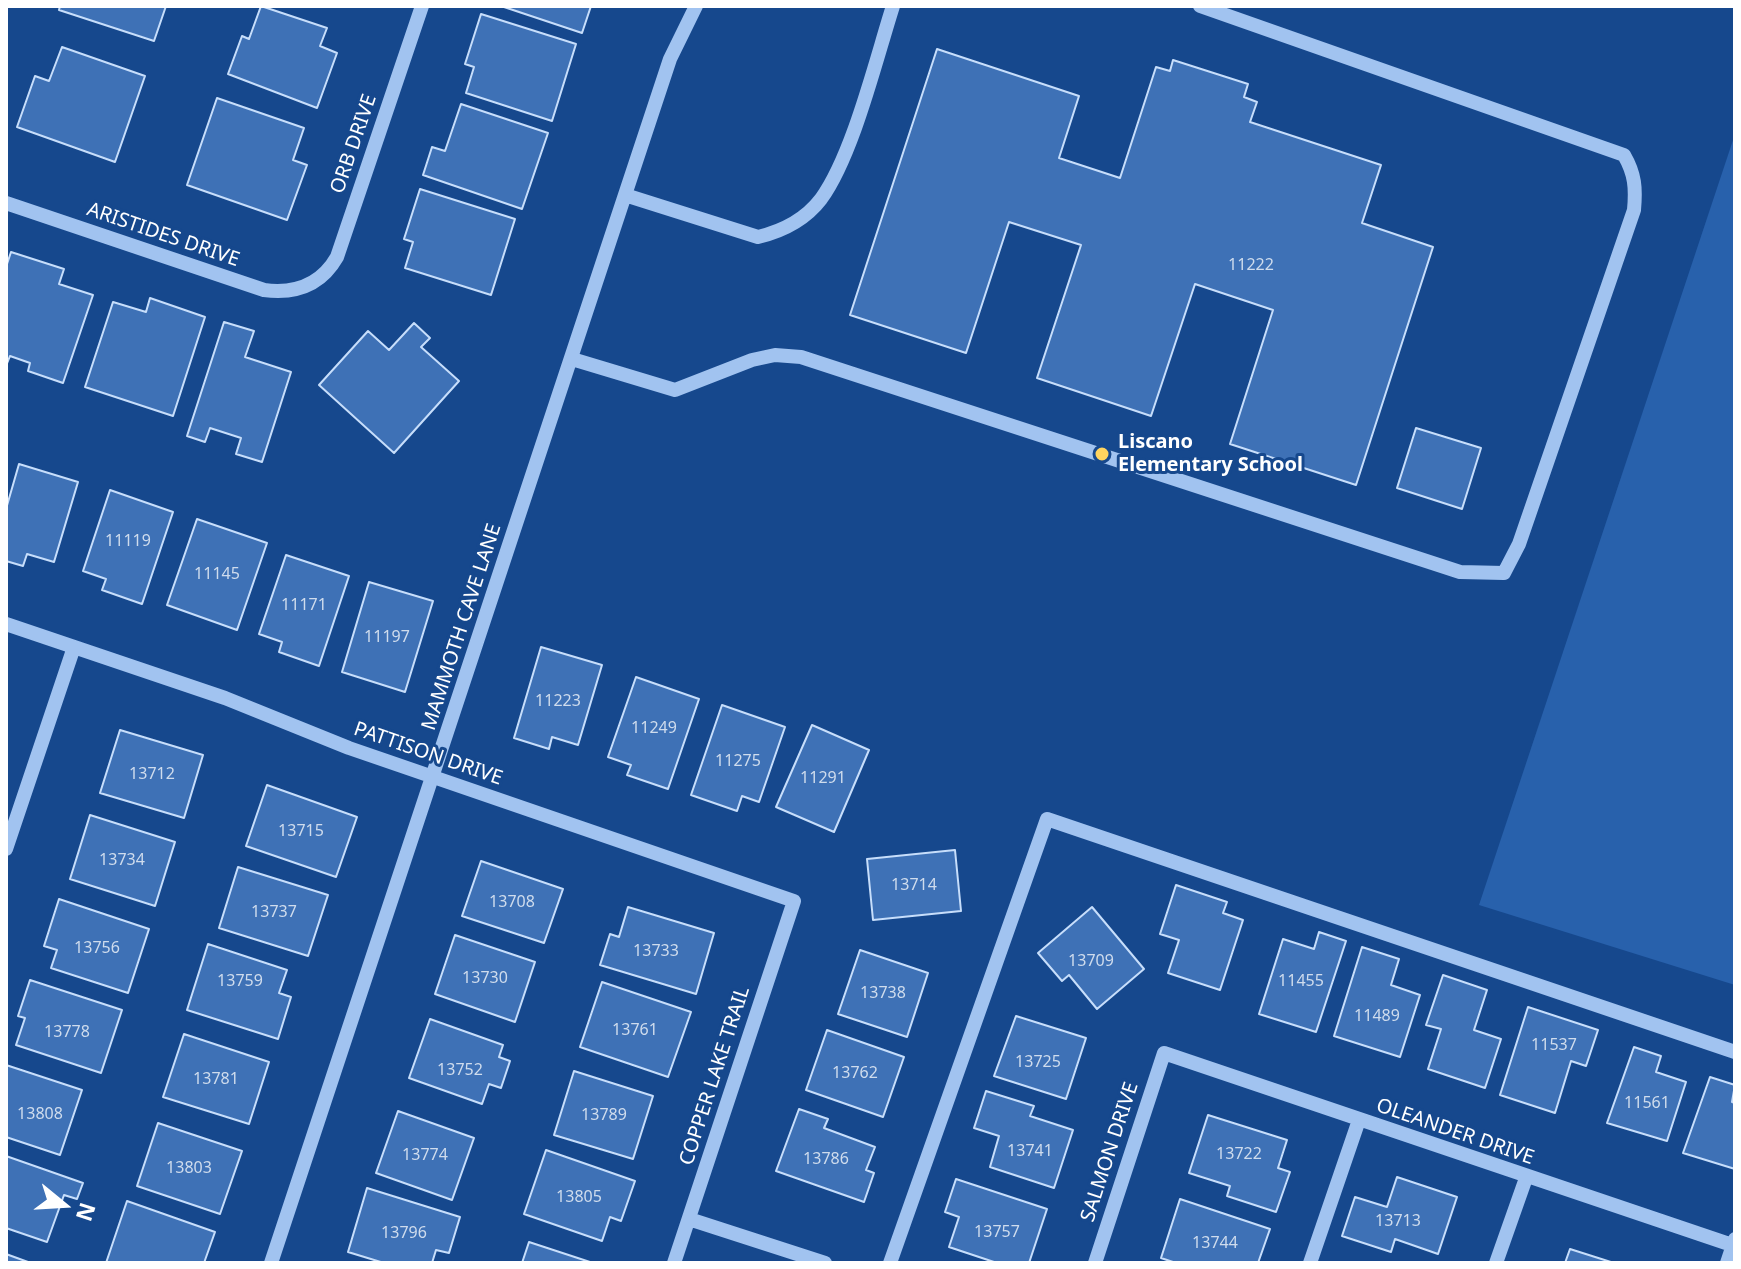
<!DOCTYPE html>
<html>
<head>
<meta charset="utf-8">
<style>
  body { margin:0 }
  #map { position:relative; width:1741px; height:1269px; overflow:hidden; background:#16488d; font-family:"Noto Sans",sans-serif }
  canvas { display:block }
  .frame { position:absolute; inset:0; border:8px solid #fff; pointer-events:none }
  .north { position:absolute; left:24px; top:1165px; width:80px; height:80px; -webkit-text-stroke:6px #16488d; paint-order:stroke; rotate:108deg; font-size:22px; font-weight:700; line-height:32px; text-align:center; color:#fff }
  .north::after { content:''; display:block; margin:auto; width:28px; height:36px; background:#fff; clip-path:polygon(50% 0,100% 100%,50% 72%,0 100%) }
</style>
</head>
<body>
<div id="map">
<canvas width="1741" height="1269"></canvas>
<div class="frame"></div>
<div class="north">N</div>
</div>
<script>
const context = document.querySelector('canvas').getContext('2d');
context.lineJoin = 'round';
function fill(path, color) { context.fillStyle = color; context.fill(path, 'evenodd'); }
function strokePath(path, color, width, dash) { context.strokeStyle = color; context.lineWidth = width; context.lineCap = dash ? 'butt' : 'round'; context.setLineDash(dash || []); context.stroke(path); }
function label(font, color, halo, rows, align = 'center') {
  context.font = font + ' "Noto Sans",sans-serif'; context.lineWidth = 6; context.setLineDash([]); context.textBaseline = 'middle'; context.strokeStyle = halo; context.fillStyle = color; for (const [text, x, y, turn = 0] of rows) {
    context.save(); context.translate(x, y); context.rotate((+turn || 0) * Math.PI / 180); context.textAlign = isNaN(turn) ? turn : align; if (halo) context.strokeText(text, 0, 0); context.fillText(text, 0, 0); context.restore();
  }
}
fill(new Path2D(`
  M1735 134V985L1479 905Z`), '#2861ac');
const building = new Path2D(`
  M60 6H166L154 41 59 10Z
  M261 6 327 28 320 46 337 53 317 108 228 74 242 36 249 39Z
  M501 6H591L582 33Z
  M481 14 576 44 552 121 466 93 474 67 465 64Z
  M62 47 145 76 115 162 17 127 35 76 49 81Z
  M937 49 1079 96 1059 158 1120 178 1156 67 1170 71 1173 60 1248 84 1244 97 1257 102 1250 122 1381 165 1362 223 1433 247 1356 485 1230 444 1273 310 1195 284 1151 416 1037 378 1081 245 1009 222 966 353 850 315Z
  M217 98 304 128 293 160 307 165 287 220 187 185Z
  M461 104 548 133 522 209 423 175 432 147 445 151Z
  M420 189 515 219 491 295 405 268 413 242 404 239Z
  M11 252 64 269 59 284 93 295 63 383 28 371 30 363 10 356 6 366V267Z
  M150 298 205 317 173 416 85 387 113 302 146 312Z
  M224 322 254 331 245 357 291 372 262 462 236 454 241 438 210 428 205 442 187 436Z
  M414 323 430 338 421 347 459 381 394 453 319 385 368 331 389 350Z
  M1416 428 1481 448 1462 509 1397 488Z
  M19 464 78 482 54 562 27 554 23 566 6 561V509Z
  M110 490 173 512 142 604 102 590 106 579 83 571Z
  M197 519 267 543 237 630 167 605Z
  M286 555 349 576 319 666 279 652 282 642 259 634Z
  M369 582 433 601 405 692 342 672Z
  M541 647 602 665 578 745 552 737 549 749 514 738Z
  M636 677 699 699 668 789 627 775 631 765 608 757Z
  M722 705 785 727 759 802 742 796 737 811 691 795Z
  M812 725 869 750 834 832 776 807Z
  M120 730 203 755 184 818 100 793Z
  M267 785 357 817 336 877 246 846Z
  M90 815 175 842 155 906 70 879Z
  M955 850 961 911 873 920 867 859Z
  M481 861 563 889 544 943 462 916Z
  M238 867 328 895 308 956 219 928Z
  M1176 885 1227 902 1223 913 1243 920 1220 990 1168 973 1179 940 1160 934Z
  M59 899 149 929 128 993 51 968 57 950 44 946Z
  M628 907 714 933 696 994 600 965 610 934 619 937Z
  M1092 907 1144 969 1097 1009 1069 975 1062 981 1038 953Z
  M1319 932 1346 941 1316 1032 1259 1014 1283 939 1314 949Z
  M455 935 535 962 515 1022 435 994Z
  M208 944 287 970 279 993 291 997 278 1039 187 1010Z
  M1362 947 1399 959 1391 985 1420 995 1400 1057 1334 1036Z
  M860 950 928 973 907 1037 838 1014Z
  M1443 975 1487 990 1474 1030 1501 1039 1485 1088 1428 1069 1441 1029 1426 1025Z
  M30 980 122 1010 101 1073 16 1045 25 1018 18 1016Z
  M602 982 691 1012 668 1077 580 1047Z
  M1528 1007 1598 1030 1586 1066 1571 1061 1555 1113 1500 1095Z
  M1016 1016 1086 1038 1066 1099 994 1076Z
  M430 1019 503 1045 499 1057 510 1061 501 1088 489 1084 482 1104 409 1078Z
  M827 1030 904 1057 883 1117 806 1090Z
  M184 1034 269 1062 249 1124 163 1097Z
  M1634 1047 1661 1056 1656 1072 1686 1082 1667 1141 1607 1123Z
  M6 1065 82 1090 60 1155 6 1137Z
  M574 1071 653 1096 633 1159 554 1135Z
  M1710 1077 1735 1085 1732 1102 1735 1103V1169L1683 1153Z
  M986 1091 1034 1106 1030 1116 1073 1130 1054 1188 990 1167 999 1136 974 1128Z
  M799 1109 828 1119 824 1128 875 1147 866 1170 874 1173 864 1202 776 1171Z
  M398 1111 474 1138 452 1200 376 1173Z
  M1208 1115 1287 1140 1278 1168 1290 1172 1276 1212 1227 1196 1230 1186 1189 1173Z
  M158 1123 242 1151 220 1214 137 1186Z
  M546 1150 635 1181 621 1221 610 1217 602 1241 524 1214Z
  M6 1156 83 1183 77 1199 64 1195 47 1242 6 1228Z
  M1397 1177 1457 1197 1438 1254 1395 1239 1391 1252 1342 1236 1355 1197 1387 1207Z
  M956 1179 1047 1209 1029 1263H997L949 1247 959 1217 945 1212Z
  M367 1188 460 1217 449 1253 436 1250 432 1263H384L348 1252Z
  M1180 1199 1270 1229 1258 1263H1176L1161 1258Z
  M127 1201 215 1232 204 1263H106Z
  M529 1242 593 1263H522Z
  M1570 1249 1614 1263H1565Z
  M6 1254 28 1262 27 1263H6Z`);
fill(building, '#3e71b6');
strokePath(building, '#c7defb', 2);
strokePath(new Path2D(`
  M625 195 758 237C783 231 805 220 821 199 853 155 876 59 893 6
  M6 203 264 290C295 294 321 285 337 257L422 6
  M572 359 675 390 752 360 775 355 801 357 1460 572 1504 573 1519 544 1634 210C1636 188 1635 174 1624 155L1200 6
  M6 624 225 698 349 748 794 901 674 1263
  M6 849 74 647
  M689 1219 825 1263
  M271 1263 670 59 696 6
  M890 1263 1047 819 1735 1052
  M1095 1263 1164 1053 1735 1246
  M1310 1263 1359 1120
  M1496 1263 1526 1178
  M1727 1263 1735 1239`), '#a1c3f0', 14);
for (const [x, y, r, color] of [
  [1102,454,8,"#ffd45f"]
]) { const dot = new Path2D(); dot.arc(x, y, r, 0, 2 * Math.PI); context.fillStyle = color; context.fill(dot); strokePath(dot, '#16488d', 3); }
label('16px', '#cfdced', null, [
  ["11222",1251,265],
  ["11119",128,541],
  ["11145",217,574],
  ["11171",304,605],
  ["11197",387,637],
  ["11223",558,701],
  ["11249",654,728],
  ["11275",738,761],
  ["13712",152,774],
  ["11291",823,778],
  ["13715",301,831],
  ["13734",122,860],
  ["13714",914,885],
  ["13708",512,902],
  ["13737",274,912],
  ["13756",97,948],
  ["13733",656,951],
  ["13709",1091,961],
  ["13730",485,978],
  ["13759",240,981],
  ["11455",1301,981],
  ["13738",883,993],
  ["11489",1377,1016],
  ["13761",635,1030],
  ["13778",67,1032],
  ["11537",1554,1045],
  ["13725",1038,1062],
  ["13752",460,1070],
  ["13762",855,1073],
  ["13781",216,1079],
  ["11561",1647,1103],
  ["13808",40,1114],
  ["13789",604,1115],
  ["13741",1030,1151],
  ["13722",1239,1154],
  ["13774",425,1155],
  ["13786",826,1159],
  ["13803",189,1168],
  ["13805",579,1197],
  ["13713",1398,1221],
  ["13757",997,1232],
  ["13796",404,1233],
  ["13744",1215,1243]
]);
label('20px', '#fff', '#16488d', [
  ["ORB DRIVE",354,144,-71],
  ["ARISTIDES DRIVE",163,235,19],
  ["MAMMOTH CAVE LANE",462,627,-72],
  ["PATTISON DRIVE",428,754,19],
  ["COPPER LAKE TRAIL",715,1076,-72],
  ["OLEANDER DRIVE",1455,1132,19],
  ["SALMON DRIVE",1110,1152,-72]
]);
label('bold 20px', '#fff', '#16488d', [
  ["Liscano",1118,442],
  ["Elementary School",1118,465]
], 'left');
</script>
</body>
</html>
